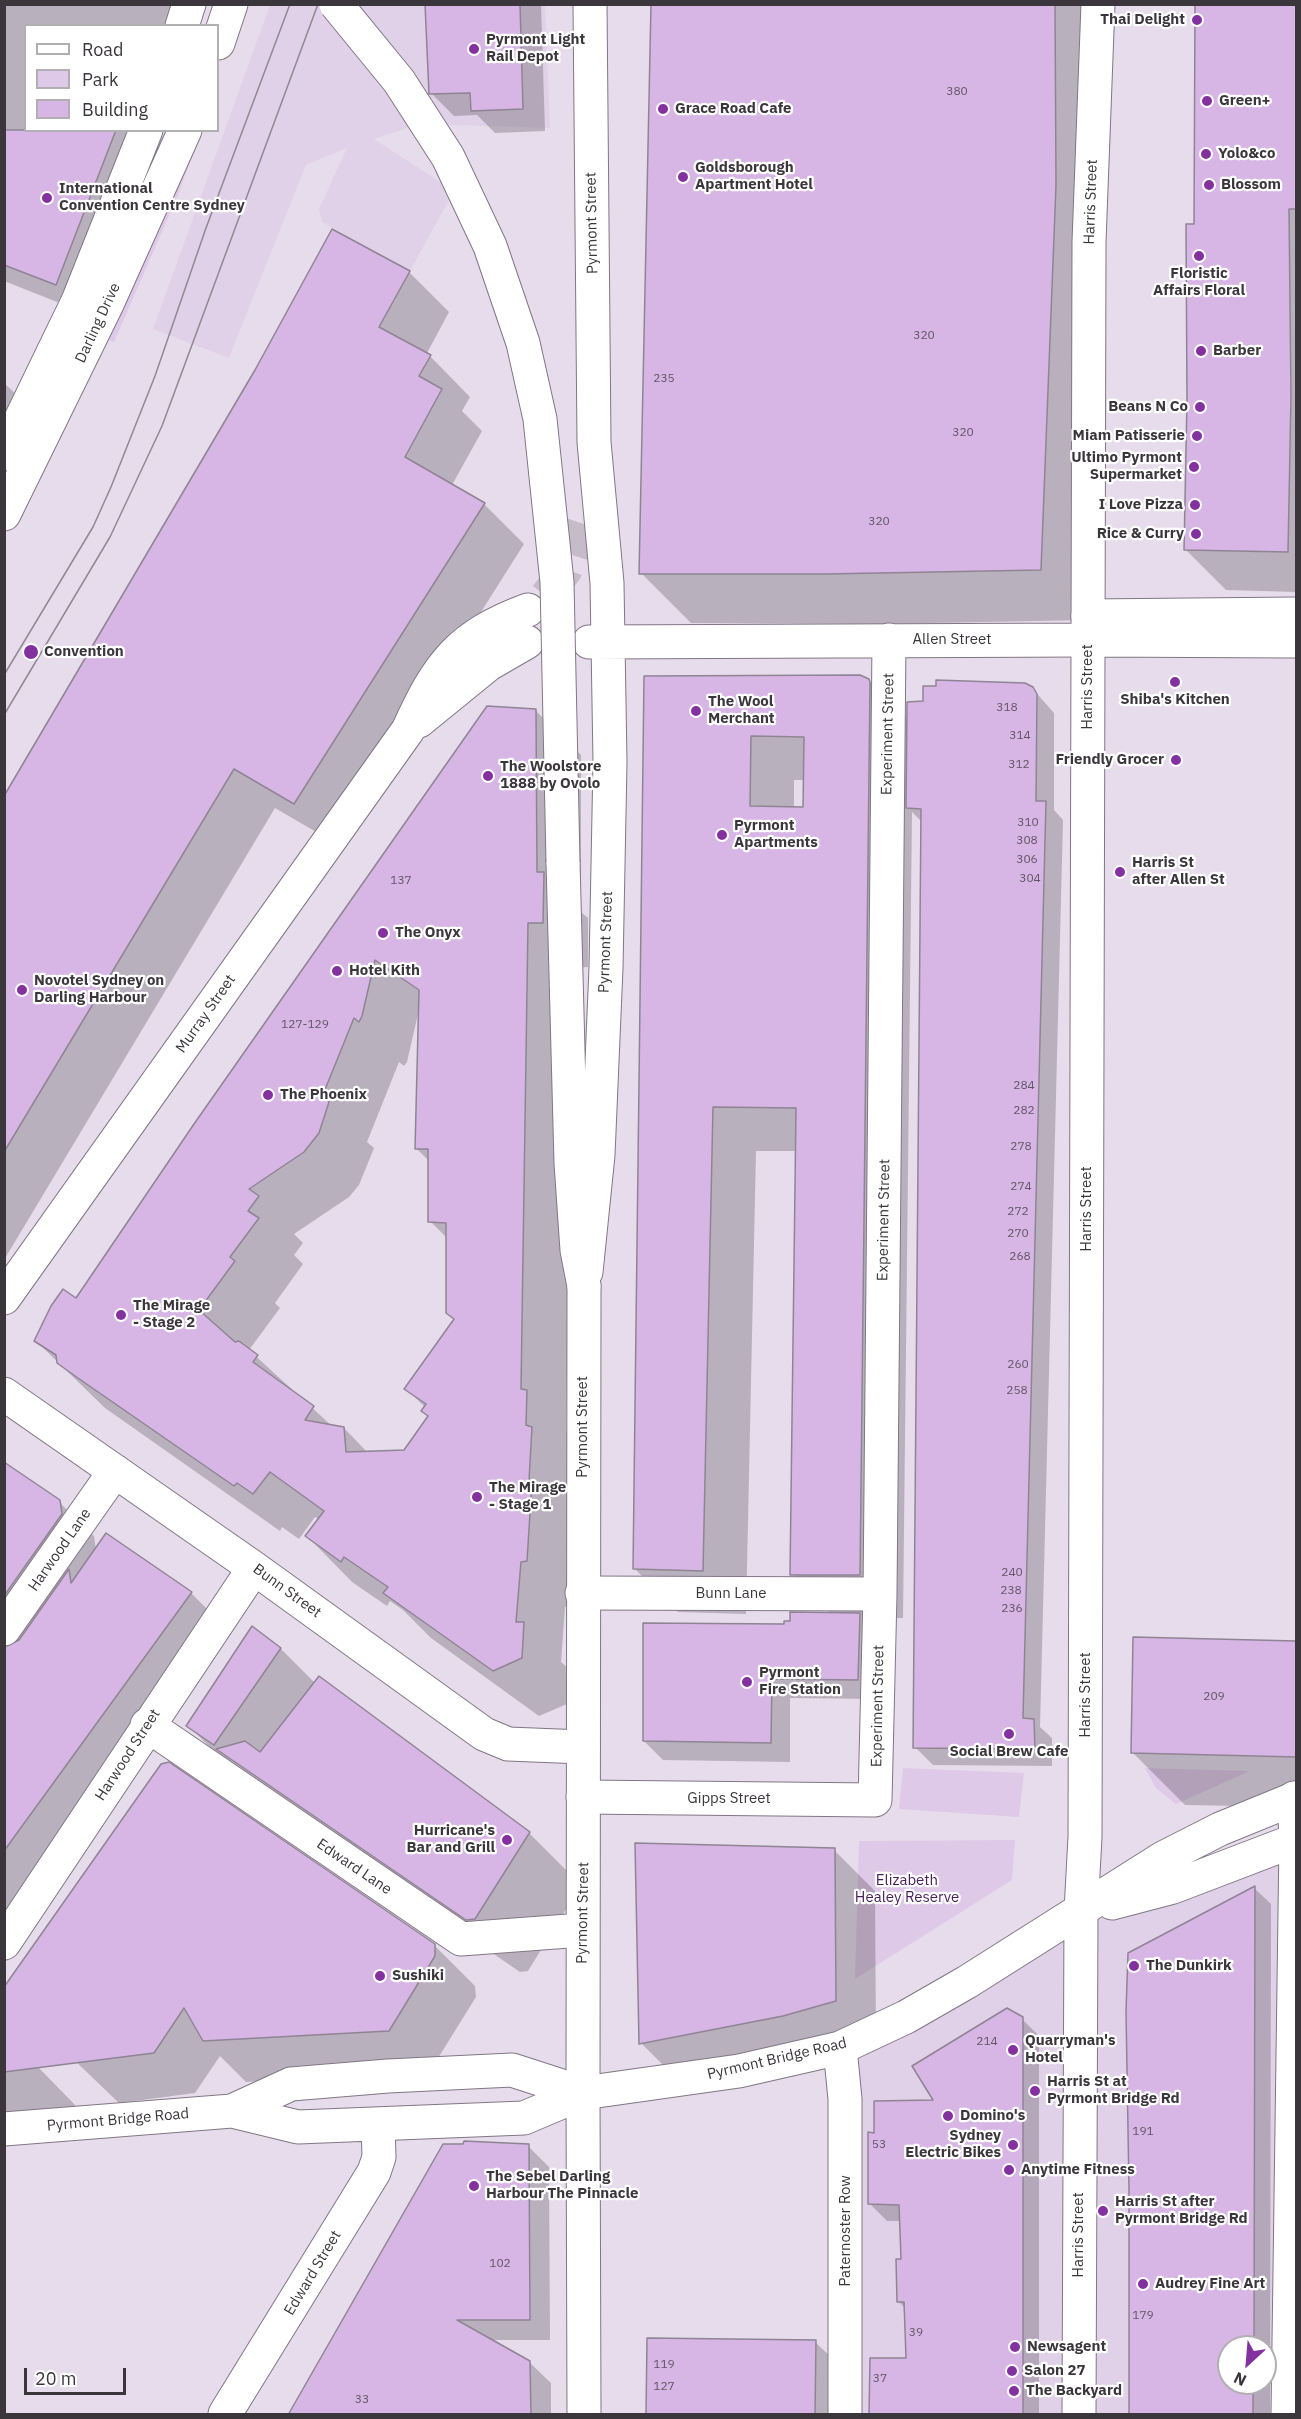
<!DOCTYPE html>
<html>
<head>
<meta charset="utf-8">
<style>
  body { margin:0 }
  #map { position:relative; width:1301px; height:2419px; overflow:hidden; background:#e7dcec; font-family:"IBM Plex Sans",sans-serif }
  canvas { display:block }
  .frame { position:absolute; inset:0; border:6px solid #3b363c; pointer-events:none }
  .legend { position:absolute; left:24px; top:24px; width:195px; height:108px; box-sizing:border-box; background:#fff; border:2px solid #b1afb1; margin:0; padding:8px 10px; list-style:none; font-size:18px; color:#3b363c }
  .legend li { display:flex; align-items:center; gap:12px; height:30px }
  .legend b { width:30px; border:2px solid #b1afb1 }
  .north { position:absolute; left:1217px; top:2335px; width:60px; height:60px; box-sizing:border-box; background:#fff; border:2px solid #b1afb1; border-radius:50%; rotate:206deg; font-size:16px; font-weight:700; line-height:24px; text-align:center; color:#3b363c }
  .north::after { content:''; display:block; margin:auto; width:21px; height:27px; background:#8431a0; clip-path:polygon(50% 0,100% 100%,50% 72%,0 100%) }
  .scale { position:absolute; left:24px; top:2368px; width:102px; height:27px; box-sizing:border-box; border:3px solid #3b363c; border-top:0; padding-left:8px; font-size:18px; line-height:21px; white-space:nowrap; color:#3b363c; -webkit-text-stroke:4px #fff; paint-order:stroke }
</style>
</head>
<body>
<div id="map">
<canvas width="1301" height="2419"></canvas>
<div class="frame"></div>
<ul class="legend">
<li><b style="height:8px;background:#fff"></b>Road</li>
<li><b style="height:16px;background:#dfc9e8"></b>Park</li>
<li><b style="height:16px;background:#d7b5e4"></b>Building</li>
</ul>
<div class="north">N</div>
<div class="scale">20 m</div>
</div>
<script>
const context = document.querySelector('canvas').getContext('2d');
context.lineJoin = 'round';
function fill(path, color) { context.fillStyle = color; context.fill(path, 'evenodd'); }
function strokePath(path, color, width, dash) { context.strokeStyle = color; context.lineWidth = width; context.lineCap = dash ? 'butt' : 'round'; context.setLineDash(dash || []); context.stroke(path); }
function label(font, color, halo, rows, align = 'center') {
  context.font = font + ' "IBM Plex Sans",sans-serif'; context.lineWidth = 4.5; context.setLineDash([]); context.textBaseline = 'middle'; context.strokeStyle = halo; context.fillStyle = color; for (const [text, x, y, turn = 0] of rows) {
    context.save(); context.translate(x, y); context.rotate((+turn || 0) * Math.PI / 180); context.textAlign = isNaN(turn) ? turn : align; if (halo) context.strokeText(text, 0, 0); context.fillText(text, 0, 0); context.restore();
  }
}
fill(new Path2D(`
  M270 5H545L550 128 419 124 374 139 454 191 410 271 322 222 319 209 347 148 306 165 229 358 153 329Z
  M1296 1840 1288 2414H855L840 2048 1081 1911ZM1229 2347H1265V2383H1229Z`), '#e1d1e8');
fill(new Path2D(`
  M201 131 178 195 114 342 101 337Z
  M903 1768 1024 1773 1019 1817 899 1809Z
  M1145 1768 1250 1771 1176 1804 1156 1788Z
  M1015 1840 1012 1880 855 1979 859 1841Z`), '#dfc9e8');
fill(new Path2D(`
  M4 4H207L199 26H26V130H157L85 313 4 281Z
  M426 4H541L545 131 495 133 477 115 454 116 431 93Z
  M653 4H1105L1091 620 877 624 691 623 641 573Z
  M1196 4H1296V592L1226 590 1185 549 1196 225Z
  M409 272 449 312 427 353 470 397 462 411 482 431 452 485 484 504 524 544 335 843 275 808 4 1260V799Z
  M4 383 38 415 4 477Z
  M645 677 868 680 909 720 1032 688 1054 713V810L1063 820 1040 1727 1052 1738V1766L933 1765 915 1747 923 823 912 812 903 1618H863L877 1699 790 1698V1762L663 1760 644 1741 785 1626 831 1614 792 1574 797 1151H756L746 1614 678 1612 634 1568ZM794 780H805V809H794Z
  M535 710 581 755V912L588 918V967L573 968 566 1431 572 1437V1606L565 1607 561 1662 569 1669 567 1704 539 1716 431 1638 403 1610 390 1601 387 1606 352 1582 307 1536 319 1519 315 1517 299 1539 282 1527 280 1531 105 1408 35 1340 76 1300ZM418 1014 417 1149 430 1162V1221L448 1239 455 1320 406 1389 425 1407 423 1411 429 1417 405 1452 368 1453 344 1428 332 1426 249 1350 280 1308 275 1303 303 1264 294 1255 303 1243 294 1234 349 1197 359 1185 374 1148 367 1142 399 1062 404 1066 407 1062Z
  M4 1464 59 1502 94 1536 96 1550 191 1593 225 1627 4 1932Z
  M253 1629 281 1649 315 1683 529 1833 581 1885 528 1971 520 1972 270 1801 240 1778 188 1725Z
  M1134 1639 1296 1642V1807L1185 1805 1133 1753Z
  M834 1850 875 1891 876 2041 682 2084 641 2043Z
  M1254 1888 1271 1904 1270 2414H1130L1131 2304ZM1229 2347H1265V2383H1229Z
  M434 1945 475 1986 476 1997 430 2071 246 2082 220 2056 195 2093 119 2103 45 2032Z
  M1022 2019 1039 2036V2414H872L907 2360 906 2309 898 2301 902 2261 901 2221H887L870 2204 876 2135 936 2101Z
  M4 2048 39 2068 78 2108 4 2117Z
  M528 2146 549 2167 550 2340H490L529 2362 551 2383V2414H290Z
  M815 2342 831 2357 830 2414H648Z`), '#0003');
const building = new Path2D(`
  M425 4H520L523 109 471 111 470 93 429 94Z
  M651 4H1055L1056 185 1041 570 826 574H639Z
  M1195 4H1296V209H1289L1291 396 1288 552 1184 550 1187 401 1186 224H1194Z
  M4 130H116L56 285 4 265Z
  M332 229 410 271 379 327 431 355 419 376 442 389 405 457 485 503 294 804 234 769 4 1152V796L255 370Z
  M860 675 869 679 870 682 860 1575H790L796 1108 713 1107 703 1571 633 1569 644 676ZM751 736 804 737 803 807 750 806Z
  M936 680 1025 683 1033 687 1037 694 1036 801H1046L1023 1718 1034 1719 1035 1749 913 1748 921 809 906 808 907 702 923 701V686H936Z
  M487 706 536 709 537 872H544L543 923H528L521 1389 527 1390 526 1425 532 1427 529 1481 532 1482 527 1561 521 1562 516 1622H524L522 1658 493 1671 383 1593 388 1587 344 1557 341 1562 305 1536 324 1511 270 1472 253 1494 237 1483 234 1486 75 1376 57 1363 56 1355 34 1341 51 1306 63 1289 76 1298 194 1124ZM375 960 419 990 415 1149H428V1222L446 1223V1313L454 1319 404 1389 426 1404 421 1411 428 1416 404 1450 346 1452 344 1427 305 1420 314 1406 253 1362 258 1355 239 1341 235 1342 199 1310 235 1261 230 1257 259 1218 248 1211 259 1196 249 1189 304 1152 319 1133 329 1102 322 1097 354 1018 359 1022 362 1016Z
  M4 1462 60 1500 62 1514 4 1596Z
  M106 1533 192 1592 4 1851V1647L19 1640 69 1569 71 1583Z
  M790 1612 860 1613 858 1680 772 1679 771 1743 643 1741V1623L784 1624V1621H790Z
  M252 1626 281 1648 214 1745 186 1726Z
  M1133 1637 1296 1641V1757L1131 1753Z
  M319 1676 530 1832 475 1919 466 1920 216 1749 245 1741 260 1752Z
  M169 1762 435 1944V1956L389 2031 203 2041 184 2008 154 2053 4 2072V1987L161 1764Z
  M635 1843 835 1848 836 2001 783 2016 639 2044Z
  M1255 1886 1254 2347H1229V2383H1253V2415H1129V2189L1126 2011 1128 1953Z
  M1007 2008 1023 2017V2415H869L870 2358H906L904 2302H897L896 2259H901L899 2205 868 2204V2132L874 2133V2101L933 2100 912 2066Z
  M464 2141 529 2144 530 2320H457L530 2361 531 2415H288L443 2144H463Z
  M647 2338 816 2340 815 2415H646Z`);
fill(building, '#d7b5e4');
strokePath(building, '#8f8494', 1.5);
strokePath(new Path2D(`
  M546 596 566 570 584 516`), '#c5bbc9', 33, [33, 16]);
const minor = new Path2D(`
  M182 26 189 4
  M218 43 231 4
  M4 454 78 301 146 130
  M4 514 107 304 185 130
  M1088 616 1296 614
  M589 642 1088 640
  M419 721 489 664 527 642
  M586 1272 598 1155 606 968 610 762 607 583 594 442 590 4
  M4 1298 408 730C438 664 458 636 528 610
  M4 1394 254 1568 484 1734 508 1744 583 1747
  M582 1593 880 1594
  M4 1629 115 1471
  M147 1725 461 1939 582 1930
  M583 1797 875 1800 880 1594 889 640
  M4 1943 254 1568
  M840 2048 845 2099V2414
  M583 2093 584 2414
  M232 2111 291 2084 388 2076 512 2070 583 2093
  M4 2129 232 2111 298 2127 524 2118 583 2093
  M225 2414 374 2172 379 2157 378 2124
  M1079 2414 1081 1911
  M1288 2414 1296 1840 1294 1798`);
const major = new Path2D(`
  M1088 640 1296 641
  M584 1286 583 2093 739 2071 840 2048 906 2017 967 1982 1163 1858 1220 1829 1296 1798
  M1112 1903 1173 1887 1296 1840
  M1081 1911 1085 1837 1089 242 1098 4`);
const highway = new Path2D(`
  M563 862 571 1163 577 1250 584 1286`);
strokePath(minor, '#817685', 35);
strokePath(major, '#817685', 35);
strokePath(highway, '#817685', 35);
strokePath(minor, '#fff', 33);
strokePath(major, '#fff', 33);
strokePath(highway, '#fff', 33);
strokePath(new Path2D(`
  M4 675 93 527 111 487 155 376 206 228 290 4
  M4 715 110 537 162 426 318 4`), '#908893', 1.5);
const highwayBridge = new Path2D(`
  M336 4 399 81 448 157 490 246 523 343 540 419 557 582 563 862`);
strokePath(highwayBridge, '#817685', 35, []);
strokePath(highwayBridge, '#fff', 33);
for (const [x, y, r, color] of [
  [1197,20,6,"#8431a0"],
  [474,49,6,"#8431a0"],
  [1207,101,6,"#8431a0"],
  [663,109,6,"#8431a0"],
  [1206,154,6,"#8431a0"],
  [683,177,6,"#8431a0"],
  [1209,185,6,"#8431a0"],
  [47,198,6,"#8431a0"],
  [1199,256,6,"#8431a0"],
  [1201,351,6,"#8431a0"],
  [1200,407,6,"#8431a0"],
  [1197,436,6,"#8431a0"],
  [1194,467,6,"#8431a0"],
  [1195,505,6,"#8431a0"],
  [1196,534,6,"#8431a0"],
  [31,652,8,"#8431a0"],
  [1175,682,6,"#8431a0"],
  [696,711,6,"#8431a0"],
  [1176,760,6,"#8431a0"],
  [488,776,6,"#8431a0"],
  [722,835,6,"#8431a0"],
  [1120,872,6,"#8431a0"],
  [383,933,6,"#8431a0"],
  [337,971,6,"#8431a0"],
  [22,990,6,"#8431a0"],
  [268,1095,6,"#8431a0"],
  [121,1315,6,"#8431a0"],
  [477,1497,6,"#8431a0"],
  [747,1682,6,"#8431a0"],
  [1009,1734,6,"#8431a0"],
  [507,1840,6,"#8431a0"],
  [1134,1966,6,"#8431a0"],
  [380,1976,6,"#8431a0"],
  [1013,2050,6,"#8431a0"],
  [1035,2091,6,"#8431a0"],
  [948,2116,6,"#8431a0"],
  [1013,2145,6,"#8431a0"],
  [1009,2170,6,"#8431a0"],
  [474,2186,6,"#8431a0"],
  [1103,2211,6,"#8431a0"],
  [1143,2284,6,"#8431a0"],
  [1015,2347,6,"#8431a0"],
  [1012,2371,6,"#8431a0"],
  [1014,2391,6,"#8431a0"]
]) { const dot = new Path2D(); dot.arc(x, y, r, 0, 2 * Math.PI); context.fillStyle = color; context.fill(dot); strokePath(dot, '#fff', 2); }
label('12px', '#625666', null, [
  ["380",957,92],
  ["320",924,336],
  ["235",664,379],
  ["320",963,433],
  ["320",879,522],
  ["318",1007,708],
  ["314",1020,736],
  ["312",1019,765],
  ["310",1028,823],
  ["308",1027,841],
  ["306",1027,860],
  ["304",1030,879],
  ["137",401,881],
  ["127-129",305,1025],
  ["284",1024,1086],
  ["282",1024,1111],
  ["278",1021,1147],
  ["274",1021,1187],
  ["272",1018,1212],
  ["270",1018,1234],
  ["268",1020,1257],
  ["260",1018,1365],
  ["258",1017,1391],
  ["240",1012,1573],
  ["238",1011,1591],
  ["236",1012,1609],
  ["209",1214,1697],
  ["214",987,2042],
  ["191",1143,2132],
  ["53",879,2145],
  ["102",500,2264],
  ["179",1143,2316],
  ["39",916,2333],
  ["119",664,2365],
  ["37",880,2379],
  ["127",664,2387],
  ["33",362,2400]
]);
label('bold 15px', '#3b363c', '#fff', [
  ["Thai Delight",1185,20,"right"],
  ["Pyrmont Light",486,40],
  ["Rail Depot",486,57],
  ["Green+",1219,101],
  ["Grace Road Cafe",675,109],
  ["Yolo&co",1218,154],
  ["Goldsborough",695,168],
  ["Apartment Hotel",695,185],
  ["Blossom",1221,185],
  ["International",59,189],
  ["Convention Centre Sydney",59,206],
  ["Floristic",1199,274,"center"],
  ["Affairs Floral",1199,291,"center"],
  ["Barber",1213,351],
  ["Beans N Co",1188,407,"right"],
  ["Miam Patisserie",1185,436,"right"],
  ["Ultimo Pyrmont",1182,458,"right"],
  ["Supermarket",1182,475,"right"],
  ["I Love Pizza",1183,505,"right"],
  ["Rice & Curry",1184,534,"right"],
  ["Convention",44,652],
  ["Shiba's Kitchen",1175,700,"center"],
  ["The Wool",708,702],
  ["Merchant",708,719],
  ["Friendly Grocer",1164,760,"right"],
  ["The Woolstore",500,767],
  ["1888 by Ovolo",500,784],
  ["Pyrmont",734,826],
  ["Apartments",734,843],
  ["Harris St",1132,863],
  ["after Allen St",1132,880],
  ["The Onyx",395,933],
  ["Hotel Kith",349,971],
  ["Novotel Sydney on",34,981],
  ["Darling Harbour",34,998],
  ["The Phoenix",280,1095],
  ["The Mirage",133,1306],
  ["- Stage 2",133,1323],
  ["The Mirage",489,1488],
  ["- Stage 1",489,1505],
  ["Pyrmont",759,1673],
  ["Fire Station",759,1690],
  ["Social Brew Cafe",1009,1752,"center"],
  ["Hurricane's",495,1831,"right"],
  ["Bar and Grill",495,1848,"right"],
  ["The Dunkirk",1146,1966],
  ["Sushiki",392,1976],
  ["Quarryman's",1025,2041],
  ["Hotel",1025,2058],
  ["Harris St at",1047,2082],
  ["Pyrmont Bridge Rd",1047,2099],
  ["Domino's",960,2116],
  ["Sydney",1001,2136,"right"],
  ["Electric Bikes",1001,2153,"right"],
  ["Anytime Fitness",1021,2170],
  ["The Sebel Darling",486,2177],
  ["Harbour The Pinnacle",486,2194],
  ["Harris St after",1115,2202],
  ["Pyrmont Bridge Rd",1115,2219],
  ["Audrey Fine Art",1155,2284],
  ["Newsagent",1027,2347],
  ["Salon 27",1024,2371],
  ["The Backyard",1026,2391]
], 'left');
label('15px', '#3b363c', '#fff', [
  ["Harris Street",1091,202,-88],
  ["Pyrmont Street",592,223,-91],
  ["Darling Drive",98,323,-65],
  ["Allen Street",952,640],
  ["Harris Street",1088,687,-90],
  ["Experiment Street",888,734,-89],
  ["Pyrmont Street",606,942,-88],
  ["Murray Street",206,1014,-55],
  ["Harris Street",1087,1209,-90],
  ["Experiment Street",884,1220,-89],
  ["Pyrmont Street",583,1427,-90],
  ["Harwood Lane",60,1550,-55],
  ["Bunn Street",287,1591,36],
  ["Bunn Lane",731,1594],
  ["Harris Street",1086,1695,-90],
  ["Experiment Street",878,1706,-89],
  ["Harwood Street",128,1755,-57],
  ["Gipps Street",729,1799],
  ["Edward Lane",354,1867,34],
  ["Pyrmont Street",583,1913,-89],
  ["Pyrmont Bridge Road",777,2059,-13],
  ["Pyrmont Bridge Road",118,2120,-5],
  ["Paternoster Row",846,2231,-90],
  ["Harris Street",1079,2235,-90],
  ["Edward Street",313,2273,-59]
]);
label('15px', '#481f57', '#fff', [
  ["Elizabeth",907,1881],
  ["Healey Reserve",907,1898]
]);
</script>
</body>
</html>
